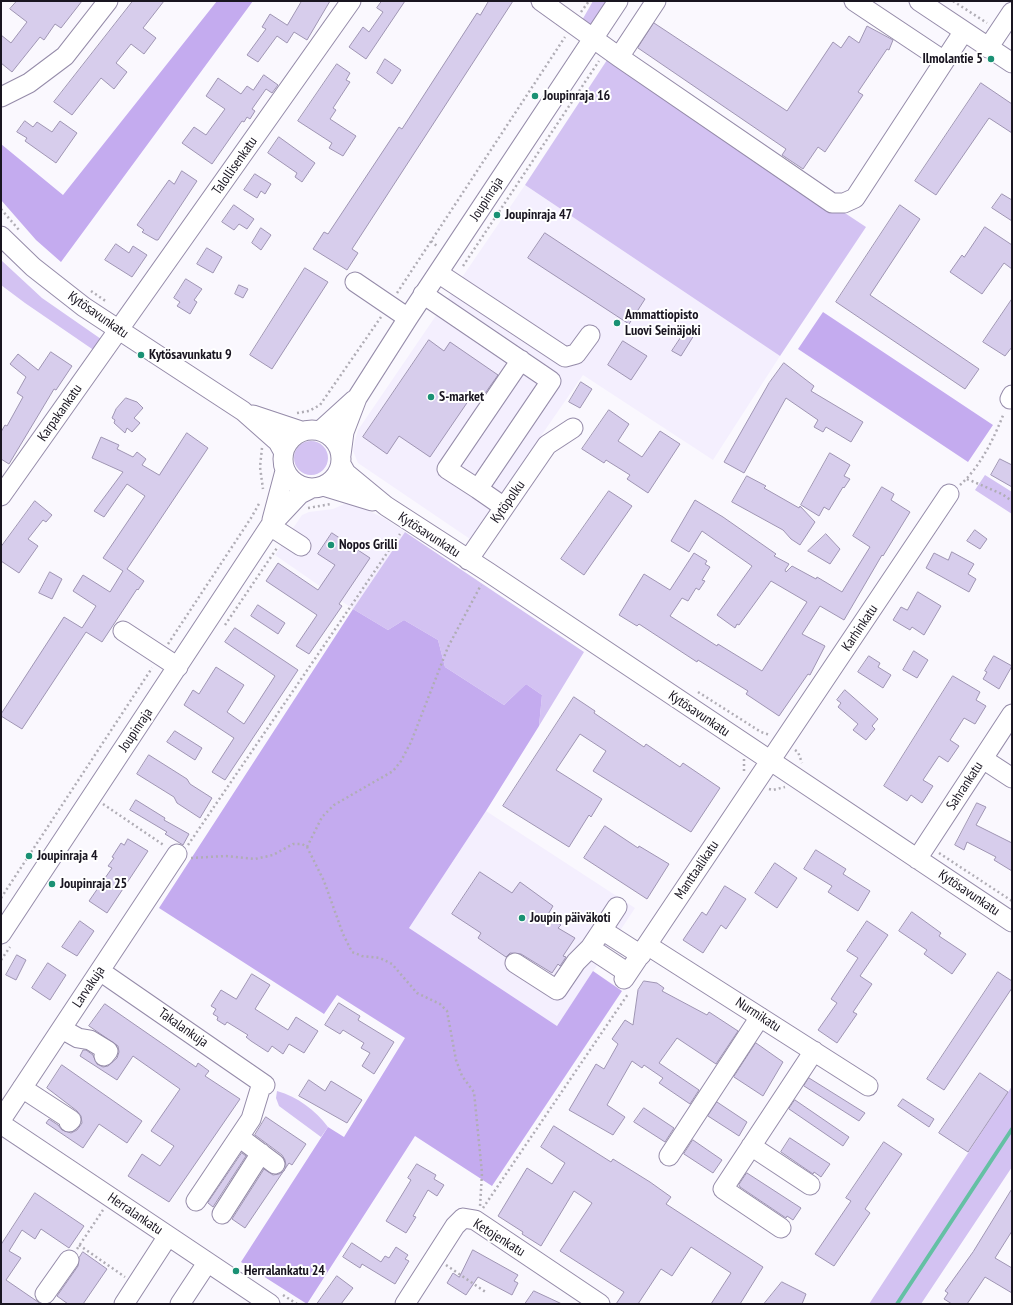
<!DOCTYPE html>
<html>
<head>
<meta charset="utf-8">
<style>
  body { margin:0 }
  #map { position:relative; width:1013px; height:1305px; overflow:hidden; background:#faf8fe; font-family:"PT Sans Narrow",sans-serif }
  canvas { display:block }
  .frame { position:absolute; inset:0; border:2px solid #191520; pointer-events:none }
</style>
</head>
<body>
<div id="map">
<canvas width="1013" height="1305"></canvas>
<div class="frame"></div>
</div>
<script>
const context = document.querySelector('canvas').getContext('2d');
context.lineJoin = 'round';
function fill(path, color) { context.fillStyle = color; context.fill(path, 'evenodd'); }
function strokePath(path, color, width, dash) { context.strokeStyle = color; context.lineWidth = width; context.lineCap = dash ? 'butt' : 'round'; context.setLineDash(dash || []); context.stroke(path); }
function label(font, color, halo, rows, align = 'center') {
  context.font = font + ' "PT Sans Narrow",sans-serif'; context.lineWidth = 4; context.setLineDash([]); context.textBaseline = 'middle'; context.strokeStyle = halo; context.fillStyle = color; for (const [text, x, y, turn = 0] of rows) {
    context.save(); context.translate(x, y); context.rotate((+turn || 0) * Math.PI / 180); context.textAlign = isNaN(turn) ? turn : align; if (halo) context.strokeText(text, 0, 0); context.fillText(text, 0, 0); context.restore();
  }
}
fill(new Path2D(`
  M525 185 780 356 713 460 583 375 470 539 358 463 353 451 355 440 358 430Z
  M349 502 384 518 405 532 353 609 275 555 302 515 309 512 333 509Z
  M486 811 635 908 557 1026 409 928Z`), '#f4effe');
fill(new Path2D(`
  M593 1H609L593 24 587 25 581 22Z
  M609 57 866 227 780 356 525 185Z
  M1 260 42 298 101 339 95 351 25 303 1 285Z
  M294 458a17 17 0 1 1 34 0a17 17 0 1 1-34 0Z
  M985 475 1012 492V514L975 490Z
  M405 532 584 652 539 726 542 695 526 684 504 705 445 667 438 640 404 620 388 630 353 609Z
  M1012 1086V1167L921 1304H869Z
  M277 1091C298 1097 315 1110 328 1127L321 1137 279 1106 276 1098Z`), '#d3c2f2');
fill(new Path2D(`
  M217 1H253L61 262 36 240 1 200V144L63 195Z
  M823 312 993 425 968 462 798 349Z
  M353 609 388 630 404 620 438 640 445 667 504 705 526 684 542 695 539 726 486 811 409 928 557 1026 593 971 622 991 492 1186 415 1136 307 1304 241 1262 328 1127 344 1137 405 1038 337 995 324 1014 159 908Z`), '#c4abef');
strokePath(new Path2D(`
  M897 1304 1012 1129`), '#64c0a4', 4);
const building = new Path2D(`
  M17 1H82L61 28 55 24 44 40 40 37 12 72 1 63V35L11 43 27 22 10 9Z
  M133 1H164L143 28 156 38 144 54 131 44 116 63 127 72 114 89 101 78 72 115 54 102Z
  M302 1H330L307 40 294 32 287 43 277 36 258 62 247 55 266 29 262 27 270 14 287 25Z
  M382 1H405L366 59 349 47 363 27 369 32 383 12 377 8Z
  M489 1H513L352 249 358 253 347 270 313 249 324 232 328 234 399 127 402 129 477 13 480 15Z
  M654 23 787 111 833 42 841 48 849 36 859 43 867 26 893 40 889 50 887 49 858 92 863 95 825 152 818 147 803 169 782 155 786 149 638 48Z
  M385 59 401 70 392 84 377 73Z
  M337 64 350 73 346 80 350 82 333 108 336 110 330 119 356 136 343 156 329 148 332 143 298 121Z
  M264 75 278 85 272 93 266 89 252 109 255 111 250 119 247 117 244 122 242 121 212 164 182 143 194 127 206 135 225 109 206 96 218 78 241 94 247 86 253 90Z
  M981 83 1012 104V133L989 118 936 195 915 181Z
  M25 121 33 127 37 122 52 132 60 121 77 133 56 163 25 141 27 138 17 132Z
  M279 137 315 163 302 182 295 177 297 173 268 153Z
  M182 171 197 181 158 240H156L142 232 144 230 137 225 169 180 174 184Z
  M255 174 271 184 265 194 261 191 257 198 244 190Z
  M1002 194 1012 200V221L992 208Z
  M234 205 254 219 247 229 239 224 234 230 222 222Z
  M900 205 920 219 870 295 979 369 965 389 836 302Z
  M985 227 1012 245V269L1004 263 982 294 950 272 962 255 964 257Z
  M261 228 271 235 261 250 252 243Z
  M545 233 645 299 629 324 528 258Z
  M116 244 129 253 133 246 147 255 132 277 105 260Z
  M207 248 222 257 213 273 197 264Z
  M305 268 328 282 272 369 250 355Z
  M186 279 202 289 194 300 197 302 190 314 177 306 180 302 174 298Z
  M239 285 248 289 243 298 235 294Z
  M1012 299V347L1005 356 983 342Z
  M688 327 696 332 681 356 672 351Z
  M429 340 444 351 450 342 498 375 481 399 473 394 430 457 399 436 387 454 363 437Z
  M623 341 647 356 631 380 608 365Z
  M51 352 72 366 56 390 54 389 9 464 1 459V432L5 425 7 426 23 397 17 393 26 377 10 364 18 354 38 370Z
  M784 363 814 386 811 391 863 422 851 442 826 427 823 432 814 427 818 420 786 398 744 473 724 462 769 383Z
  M581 382 592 389 580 408 569 402Z
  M126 398 137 402 143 408 134 418 140 423 132 432 127 428 125 433 114 423 115 420 112 418 116 409Z
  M609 410 629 424 618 441 642 457 660 431 680 444 648 493 627 479 630 475 606 460 604 463 582 449Z
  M187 433 208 448 127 569 144 581 138 590 137 589 102 642 86 632 22 729 1 716V714L64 617 82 628 96 606 73 591 83 575 110 592 123 571 103 558 145 496 127 484 104 517 94 511 123 472 92 458 101 437 119 445 117 449 133 457 137 452 146 459 142 465 159 475Z
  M830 453 850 465 844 476 850 479 844 488 843 487 829 510 824 507 819 516 801 505Z
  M1000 459 1012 465V487L991 475Z
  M747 476 766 486 764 488 799 508 800 506 815 522 800 545 791 539 783 530 732 502Z
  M882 487 894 494 891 500 910 512 883 556 882 555 844 620 820 606 802 634 825 646 810 675 808 674 779 716 746 694 748 691 698 660 697 662 639 624 637 626 619 615 644 574 670 590 694 553 707 561 705 564 710 567 702 580 705 581 699 590 696 588 688 601 682 598 670 616 717 646 718 644 762 671 807 602 771 581 739 625 737 624 735 628 717 615 752 566 702 531 689 552 671 541 695 500 723 517 776 554 774 556 789 564 785 570 786 572 792 566 816 579 817 577 842 592 870 547 853 536Z
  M609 491 632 506 584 575 561 559Z
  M35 501 52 515 46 522 43 520 28 539 38 546 19 573 1 561V547Z
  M975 530 987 539 980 549 967 541Z
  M332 533 370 558 339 604 342 606 309 654 296 646 317 615 266 581 278 563 318 590 335 565 318 554Z
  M826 534 840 549 830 564 808 551Z
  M952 552 974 564 968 574 976 579 969 592 926 568 934 553 948 560Z
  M50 572 62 579 52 599 39 593Z
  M918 592 941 606 924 635 912 627 910 630 893 620 901 607 907 610Z
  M258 605 285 623 278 634 251 616Z
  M235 628 298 670 225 780 212 772 234 738 184 705 193 690 199 694 216 667 244 685 227 712 244 724 275 676 225 642Z
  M914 651 928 660 917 678 903 670Z
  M869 656 880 663 878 667 891 675 883 688 858 672Z
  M994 656 1012 666 999 689 983 679 987 672 985 671Z
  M953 676 980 692 976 700 986 706 975 724 964 718 950 740 959 746 948 762 939 756 923 780 933 786 922 803 911 795 907 801 884 786Z
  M845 690 878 719 872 726 875 729 866 740 853 730 858 724 838 707 841 703 837 700Z
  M574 697 595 711 594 713 644 747 646 744 680 767 683 763 720 788 691 832 593 771 606 751 580 734 556 770 602 799 591 817 589 815 569 847 503 806Z
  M175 731 202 748 195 760 167 742Z
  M149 755 187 779 190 784 212 798 200 818 177 803 174 797 137 774Z
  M136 800 165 818 164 820 189 834 183 845 165 834 167 832 130 810Z
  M977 803 986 807 976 825 1012 843V871L994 860 996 857 967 842 964 850 955 845Z
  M605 826 638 848 639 846 669 864 647 899 584 858Z
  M128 839 148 851 107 913 89 901 112 868 108 866 114 858 112 857 121 843 124 845Z
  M816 850 846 869 843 874 870 891 858 911 828 892 832 886 804 869Z
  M775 863 797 878 777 908 755 893Z
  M480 872 512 893 520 882 553 906 547 916 561 925 558 928 575 938 563 956 566 957 560 966 558 964 552 973 521 954 510 953 506 957 478 938 481 933 452 914Z
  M725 886 746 899 726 929 721 925 703 953 683 940 702 912 706 915Z
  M912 912 941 933 939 936 966 954 952 974 924 954 927 950 899 931Z
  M80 921 94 931 77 956 62 947Z
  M867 921 888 935 860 976 872 984 853 1012 857 1014 837 1043 818 1030 837 1003 831 999 858 958 847 951Z
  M17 955 26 960 16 980 6 975Z
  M48 963 66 975 50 1000 32 988Z
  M998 972 1012 981V988L944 1090 927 1079Z
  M252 974 270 985 255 1009 288 1030 296 1017 318 1031 304 1053 289 1044 283 1054 272 1046 268 1052 251 1041 246 1037 248 1035 227 1022 225 1025 217 1020 218 1017 213 1014 216 1009 211 1006 221 990 236 999Z
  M644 981 657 983 664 988 662 991 707 1015 709 1012 738 1031 716 1064 677 1038 659 1063 699 1090 690 1104 659 1083 663 1078 644 1065 642 1068 632 1061 607 1105 625 1117 613 1135 569 1110 596 1064 604 1069 618 1044 612 1039 625 1020 633 1025 638 990Z
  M339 1003 360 1016 358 1020 394 1042 374 1074 362 1066 370 1053 361 1048 364 1043 343 1030 340 1034 325 1025Z
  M105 1004 196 1067 198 1063 209 1071 205 1076 240 1099 169 1202 128 1176 142 1154 160 1166 174 1146 151 1131 180 1089 133 1056 117 1080 80 1056 83 1050H86L93 1055 97 1064 103 1067 108 1066 117 1058 119 1052 118 1046 89 1026Z
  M756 1043 783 1062 763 1096 734 1077Z
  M62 1065 142 1121 127 1143 99 1124 83 1148 46 1123 49 1119 58 1125 62 1130 71 1133 77 1130 82 1123 81 1116 77 1111 47 1088Z
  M980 1073 1008 1092 968 1152 939 1133Z
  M809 1078 865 1113 859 1121 804 1086Z
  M309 1080 325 1091 331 1081 362 1100 347 1123 299 1096Z
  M903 1099 934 1119 929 1127 898 1106Z
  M795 1100 849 1137 843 1146 789 1109Z
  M717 1102 747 1122 739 1136 708 1116Z
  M644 1108 674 1128 665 1142 634 1122Z
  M266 1117 306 1144 292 1165 289 1163 245 1228 232 1219 264 1169 273 1175 279 1174 284 1171 286 1166 285 1160 282 1155 255 1135Z
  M554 1126 611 1162 613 1159 650 1182 671 1197 666 1204 763 1267 740 1304H711L731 1273 691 1247 672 1276 661 1269 638 1304H616L624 1292 560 1251 592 1203 574 1191 541 1246 522 1234 523 1232 498 1216 527 1168 552 1184 565 1163 541 1147Z
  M790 1138 830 1164 821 1177 814 1172 813 1174 781 1152Z
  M693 1140 722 1160 713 1173 684 1154Z
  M884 1142 902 1154 865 1209 870 1213 834 1266 815 1254 851 1201 846 1198Z
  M242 1153 246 1156 213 1207 208 1203Z
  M417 1164 436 1175 434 1179 444 1185 437 1196 428 1190 413 1216 416 1217 406 1233 386 1221 411 1180 408 1178Z
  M747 1173 801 1208 793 1220 787 1216 786 1218 740 1187 739 1185Z
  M1012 1189V1231L995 1258 1012 1268V1293L985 1277 967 1304H952L944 1299 948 1293 945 1291 973 1252Z
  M35 1193 84 1226 69 1248 41 1229 35 1239 22 1230 9 1251 21 1258 6 1280 41 1304H1V1245Z
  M352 1243 381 1262 385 1256 389 1258 396 1247 408 1255 405 1259 409 1261 395 1284 362 1264 360 1268 343 1257Z
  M473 1250 518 1275 514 1281 518 1283 512 1295 478 1277 466 1295 447 1283 453 1273 459 1277Z
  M83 1252 107 1269 83 1304H68L57 1296 78 1266 79 1258Z
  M337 1276 353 1288 341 1304H317Z
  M782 1282 806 1294 802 1304H764Z
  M534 1291 562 1304H525Z`);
fill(building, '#d7cdec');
strokePath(building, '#9f95b3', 1);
const minor = new Path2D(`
  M541 1 619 57 832 203H844L855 198 964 31
  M854 1 944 61
  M919 1 1012 63
  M988 48 1012 12
  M619 57 656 1
  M1 97 29 83 65 56 108 1
  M1 236 33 267 84 307 243 411 278 442 283 451
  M438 273 565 357 576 354 590 335
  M355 282 408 318
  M423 294 551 381 478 489 504 507
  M1010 399 1012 395
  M253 415 301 431
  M283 459a29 29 0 1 1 58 0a29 29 0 1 1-58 0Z
  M321 430 354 400
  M341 455 344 432 357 398 408 318 618 1
  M341 464 346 473 386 506 488 572 1012 922
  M323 486 372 501
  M478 489 447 469 521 360
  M1 496 351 1
  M272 520 285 471
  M270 526 301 546
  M468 560 547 445 573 428
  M123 631 178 667
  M983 759 1012 778
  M917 859 1012 714
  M602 930 617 907
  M1 934 270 526 300 494 312 488
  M647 945 868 1086
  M515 963 557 990 576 962 590 948
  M100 971 265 1085
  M628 973 590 948 602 930 641 955
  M624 979 949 494
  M62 1029 78 1038 90 1040 108 1051 104 1056
  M22 1088 71 1120 69 1122
  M1 1120 177 854
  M1 1124 270 1304
  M239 1137 275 1164
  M751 1146 810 1185
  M669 1156 760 1017
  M196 1201 251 1119 262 1083
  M222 1214 261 1153
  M781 1228 723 1189 814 1051
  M45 1294 69 1260
  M124 1304 168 1236
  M180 1304 207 1263
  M405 1304 455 1226 463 1218 475 1220 600 1304`);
strokePath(minor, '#958ba9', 21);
strokePath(new Path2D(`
  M953 1 987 23
  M581 12 589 1
  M1 209 19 230
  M431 241 438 247
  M463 266 599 61
  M91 291 107 302
  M397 293 565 37
  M297 413 309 411 320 405 381 317
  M262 448 260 467 263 489
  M967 479 1002 494 1012 501
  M960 485C981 466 994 438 1004 413
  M308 508 331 504
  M225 625 277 548
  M168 644 251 518 260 502
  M698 692 761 732 770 735
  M795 750 798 752 802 763
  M744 759V772
  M769 789 773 790 785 787
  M103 804 165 846
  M188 845 400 534
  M307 847 322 817 334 805 393 771 401 761 411 742 448 647 481 585
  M939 853 1012 901
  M191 858 226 856 255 859 273 855 293 844H302L307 847 324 881 343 934 352 952 362 956 380 958 392 964 417 993 440 1004 447 1011 456 1060 462 1076 474 1092 482 1173 480 1207
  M1 898 152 668
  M1 960 10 947
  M483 1208 628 994
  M79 1245 125 1277
  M77 1249 103 1210
  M446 1265 487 1293
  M283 1295 297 1304`), '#b0adb5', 2.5, [2, 3]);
strokePath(minor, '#fff', 19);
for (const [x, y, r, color] of [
  [991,59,4,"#1a9174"],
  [535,96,4,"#1a9174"],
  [497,215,4,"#1a9174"],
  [617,323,4,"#1a9174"],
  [141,355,4,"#1a9174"],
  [431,397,4,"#1a9174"],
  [331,545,4,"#1a9174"],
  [29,856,4,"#1a9174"],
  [52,884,4,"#1a9174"],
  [522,918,4,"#1a9174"],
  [236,1271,4,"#1a9174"]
]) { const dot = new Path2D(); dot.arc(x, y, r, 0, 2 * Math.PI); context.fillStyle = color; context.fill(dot); strokePath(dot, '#fff', 1.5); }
label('bold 14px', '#191520', '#fff', [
  ["Ilmolantie 5",983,59,"right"],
  ["Joupinraja 16",543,96],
  ["Joupinraja 47",505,215],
  ["Ammattiopisto",625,315],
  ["Luovi Seinäjoki",625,331],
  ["Kytösavunkatu 9",149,355],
  ["S-market",439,397],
  ["Nopos Grilli",339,545],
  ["Joupinraja 4",37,856],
  ["Joupinraja 25",60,884],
  ["Joupin päiväkoti",530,918],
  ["Herralankatu 24",244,1271]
], 'left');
label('14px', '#191520', '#fff', [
  ["Talollisenkatu",235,166,-55],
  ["Joupinraja",487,199,-57],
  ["Kytösavunkatu",98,315,35],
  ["Karpakankatu",60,413,-55],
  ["Kytöpolku",508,502,-55],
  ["Kytösavunkatu",429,535,33],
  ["Karhinkatu",860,628,-56],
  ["Kytösavunkatu",699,714,34],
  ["Joupinraja",136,730,-56],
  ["Sahrankatu",965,786,-57],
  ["Manttaalikatu",697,870,-56],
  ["Kytösavunkatu",969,893,34],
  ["Larvakuja",89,987,-56],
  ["Nurmikatu",758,1015,33],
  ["Takalankuja",183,1028,35],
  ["Herralankatu",135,1214,34],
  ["Ketojenkatu",499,1238,32]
]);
</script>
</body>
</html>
